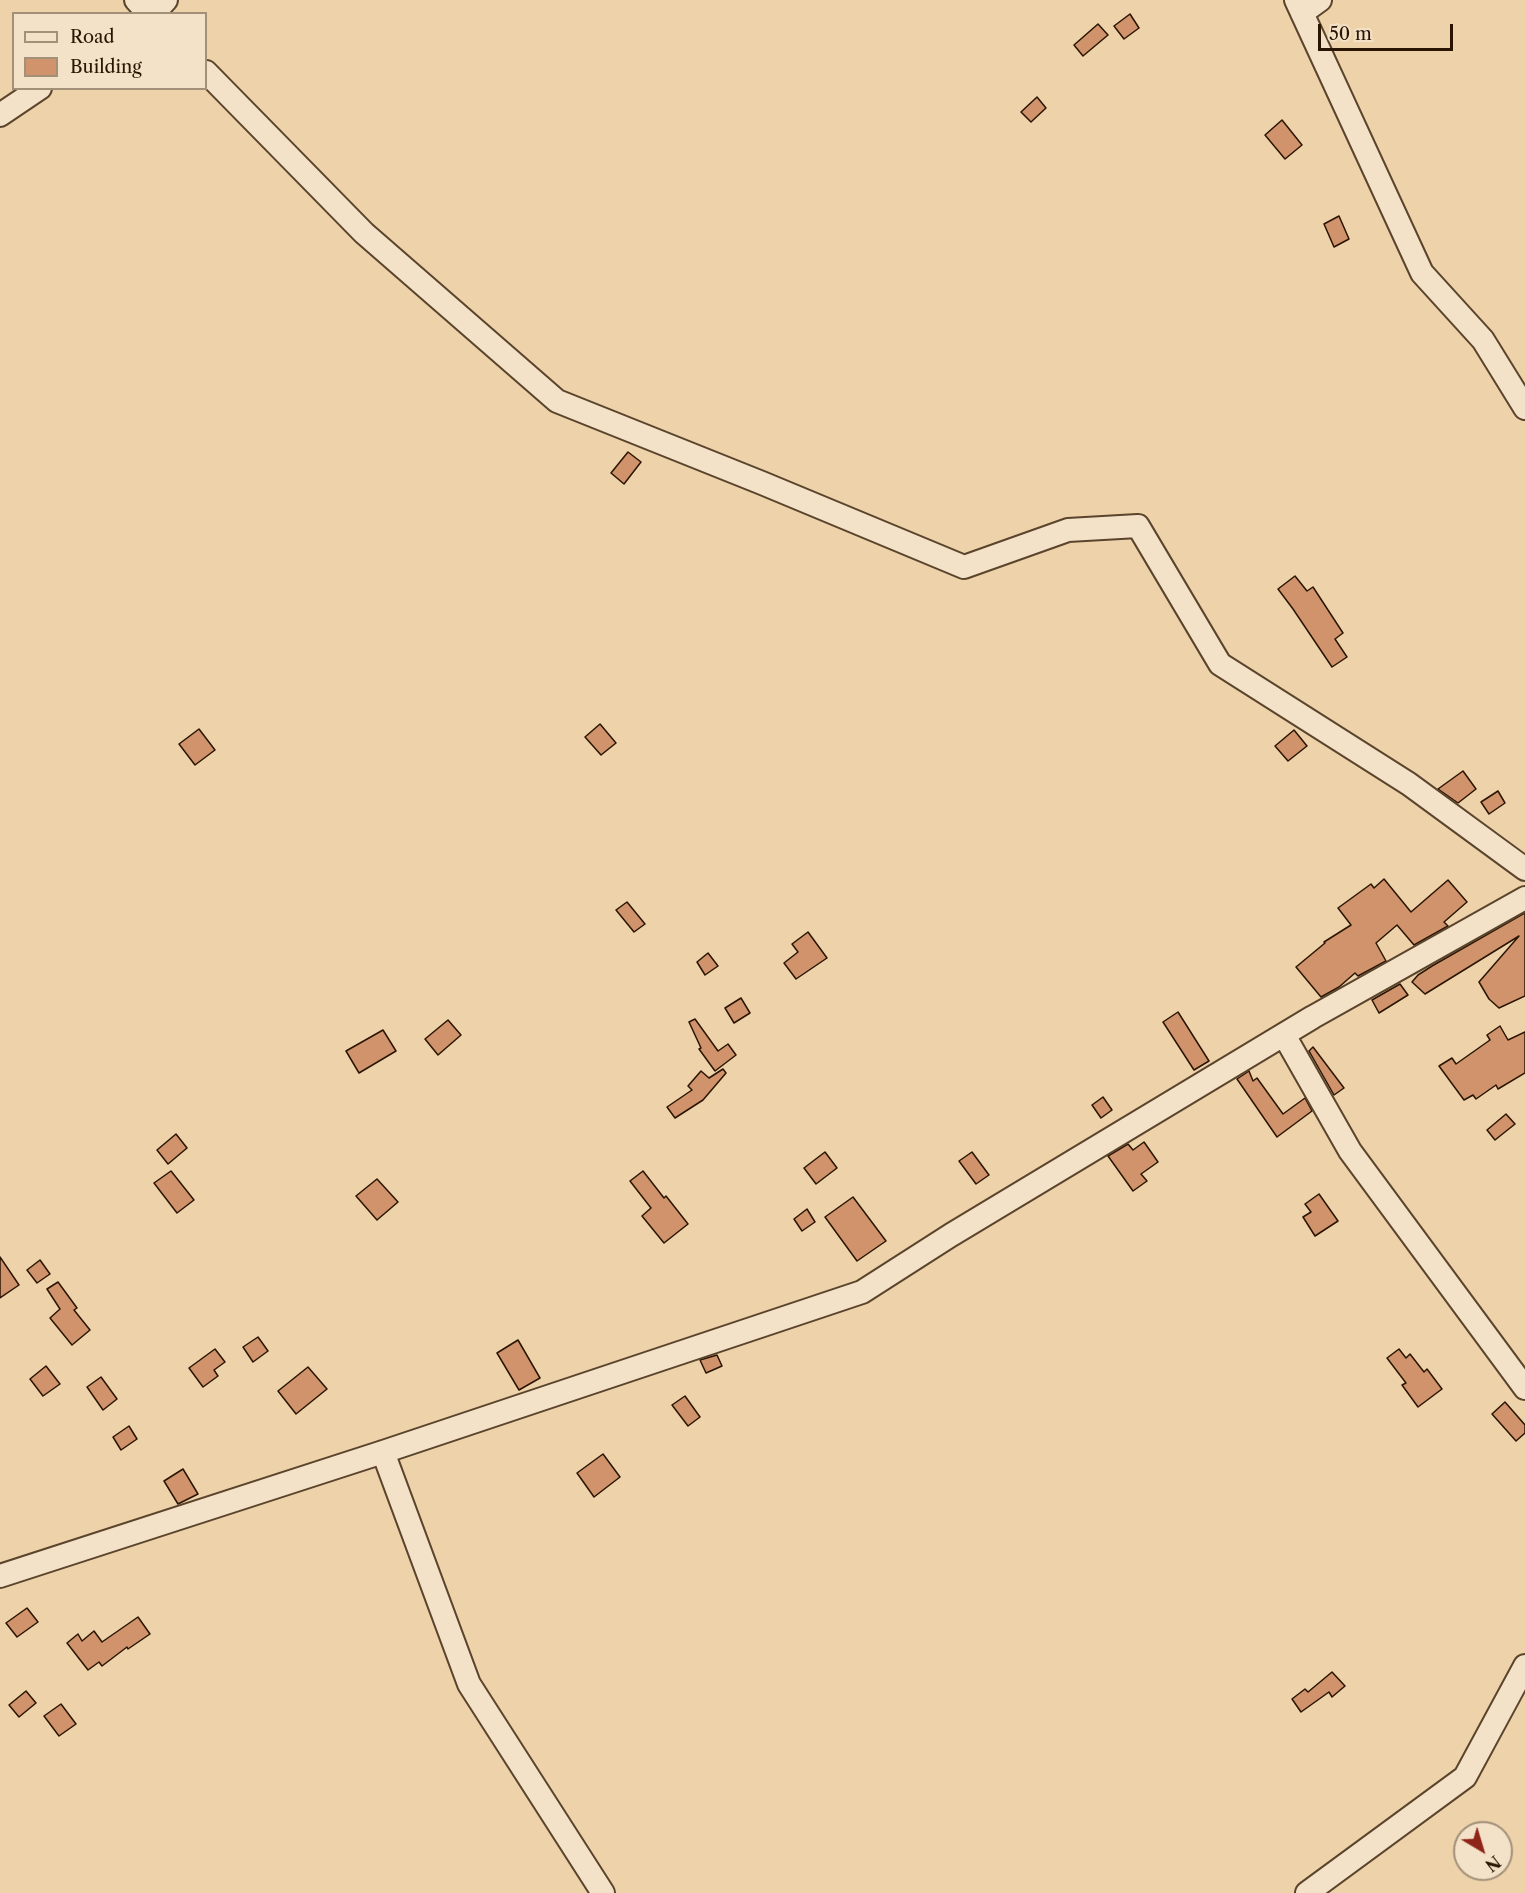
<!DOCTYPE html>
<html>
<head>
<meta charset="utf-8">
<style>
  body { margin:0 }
  #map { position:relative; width:1525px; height:1893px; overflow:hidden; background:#edd2aa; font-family:"Libre Caslon Text",serif }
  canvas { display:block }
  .legend { position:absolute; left:12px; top:12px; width:195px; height:78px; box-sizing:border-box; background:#f3e2c8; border:2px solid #a39079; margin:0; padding:8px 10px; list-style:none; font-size:18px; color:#2a1502 }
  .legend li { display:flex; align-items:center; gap:12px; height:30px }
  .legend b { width:30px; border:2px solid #a39079 }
  .north { position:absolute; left:1453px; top:1821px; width:60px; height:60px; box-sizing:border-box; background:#f3e2c8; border:2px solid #a39079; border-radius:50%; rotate:142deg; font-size:16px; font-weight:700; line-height:24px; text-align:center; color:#2a1502 }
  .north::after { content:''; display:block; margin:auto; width:21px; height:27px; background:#8f2418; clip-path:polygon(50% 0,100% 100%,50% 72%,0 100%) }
  .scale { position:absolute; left:1318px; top:24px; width:135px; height:27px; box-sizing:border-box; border:3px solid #2a1502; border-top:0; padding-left:8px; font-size:18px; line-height:21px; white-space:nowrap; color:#2a1502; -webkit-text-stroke:4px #f3e2c8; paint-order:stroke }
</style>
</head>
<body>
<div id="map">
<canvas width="1525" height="1893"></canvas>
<ul class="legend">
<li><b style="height:8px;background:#f3e2c8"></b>Road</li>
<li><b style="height:16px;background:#d1936c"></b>Building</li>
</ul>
<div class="north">N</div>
<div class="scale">50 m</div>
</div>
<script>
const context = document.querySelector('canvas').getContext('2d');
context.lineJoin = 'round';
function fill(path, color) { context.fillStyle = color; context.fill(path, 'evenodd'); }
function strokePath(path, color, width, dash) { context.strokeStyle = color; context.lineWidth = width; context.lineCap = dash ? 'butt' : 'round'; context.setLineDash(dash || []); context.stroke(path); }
const building = new Path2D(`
  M1130 14 1139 28 1124 39 1114 26Z
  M1098 24 1108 35 1083 56 1074 45Z
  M1037 97 1046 108 1031 122 1021 112Z
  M1282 120 1302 145 1285 159 1265 135Z
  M1339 216 1349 239 1334 247 1324 224Z
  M628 452 641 462 624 484 611 473Z
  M1295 576 1307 591 1313 587 1343 633 1335 639 1347 657 1332 667 1293 609 1278 589Z
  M600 724 616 743 601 755 585 737Z
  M199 729 215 750 195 765 179 744Z
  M1294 730 1307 746 1288 761 1275 746Z
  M1463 771 1476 789 1458 803 1438 789Z
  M1498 791 1505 803 1489 814 1481 802Z
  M1384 879 1411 912 1448 880 1467 902 1444 922 1448 926 1414 945 1397 925 1376 943 1386 961 1358 976 1355 973 1339 987 1321 997 1296 967 1325 943 1324 942 1351 925 1338 908 1371 884 1374 888Z
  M627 902 645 924 634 932 616 910Z
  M1525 913V996L1499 1008 1489 999 1479 982 1519 936 1425 994 1412 982 1418 975 1432 966Z
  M808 932 827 958 796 979 784 963 798 952 792 944Z
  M708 953 718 966 705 975 697 962Z
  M1400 984 1408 995 1379 1013 1372 1000Z
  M741 998 750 1013 734 1023 725 1008Z
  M1178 1012 1209 1061 1194 1070 1163 1022Z
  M695 1019 718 1051 728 1044 736 1055 715 1071 699 1049 701 1048 689 1022Z
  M448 1020 461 1035 438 1055 425 1039Z
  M1500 1026 1508 1040 1525 1032V1073L1498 1089 1496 1085 1476 1099 1473 1095 1464 1100 1439 1066 1452 1058 1456 1064 1490 1040 1487 1035Z
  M383 1030 396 1051 359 1073 346 1051Z
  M1313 1047 1344 1088 1334 1095 1309 1051Z
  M723 1069 726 1073 703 1100 675 1118 667 1107 692 1090 688 1086 701 1071 709 1078Z
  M1249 1071 1253 1081 1257 1078 1283 1114 1305 1098 1312 1111 1277 1137 1237 1079Z
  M1103 1097 1112 1110 1101 1118 1092 1105Z
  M1506 1114 1515 1124 1495 1140 1487 1130Z
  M176 1134 187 1148 168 1164 157 1150Z
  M1144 1142 1158 1162 1141 1174 1147 1181 1133 1191 1108 1156 1128 1144 1133 1150Z
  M825 1152 837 1168 816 1184 804 1168Z
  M972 1152 989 1175 976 1184 959 1161Z
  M171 1171 194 1200 177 1213 154 1183Z
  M643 1171 664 1198 666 1196 688 1224 664 1243 642 1216 651 1208 630 1181Z
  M377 1179 398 1202 377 1220 356 1196Z
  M1319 1194 1338 1221 1315 1236 1303 1217 1311 1212 1305 1204Z
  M853 1197 886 1241 857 1261 825 1217Z
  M807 1209 815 1222 802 1231 794 1219Z
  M0 1257 19 1285 0 1298Z
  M40 1260 50 1274 37 1283 27 1270Z
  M58 1282 77 1308 74 1310 90 1330 72 1345 50 1318 60 1309 47 1289Z
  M258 1337 268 1351 253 1362 243 1347Z
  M518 1340 540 1378 519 1390 497 1353Z
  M215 1349 225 1362 214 1370 218 1376 203 1387 189 1368Z
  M1399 1349 1406 1358 1410 1354 1424 1372 1427 1369 1442 1389 1418 1407 1402 1385 1406 1383 1387 1358Z
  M717 1355 722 1366 706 1373 700 1360Z
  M46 1366 60 1384 43 1396 30 1379Z
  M308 1367 327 1389 296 1414 278 1391Z
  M101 1377 117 1399 103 1410 87 1387Z
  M685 1396 700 1417 688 1426 672 1405Z
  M1505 1402 1525 1425V1433L1516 1441 1492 1414Z
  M129 1426 137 1439 121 1450 113 1437Z
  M603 1454 620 1477 594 1497 577 1473Z
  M183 1469 198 1494 178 1504 164 1481Z
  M27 1608 38 1622 17 1637 6 1623Z
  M138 1617 150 1634 128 1649 127 1647 102 1666 99 1662 88 1670 67 1643 78 1634 82 1641 94 1631 102 1642Z
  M1332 1672 1345 1686 1332 1697 1329 1692 1301 1712 1292 1699 1305 1689 1308 1692Z
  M26 1691 36 1703 19 1717 9 1705Z
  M61 1704 76 1724 59 1736 44 1716Z`);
fill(building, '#d1936c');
strokePath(building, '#2a1502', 1.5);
const minor = new Path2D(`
  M136 0 149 14
  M1296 0 1422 273 1483 340 1525 408
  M1302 13 1320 0
  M153 14 166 0
  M206 72 364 233 557 401 762 483 964 567 1068 530 1138 526 1220 664 1409 784 1525 869
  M0 115 40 88
  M1284 1035 1350 1151 1525 1388
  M383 1452 469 1684 603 1893
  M0 1576 383 1452 862 1292 951 1235 1313 1017 1525 898
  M1307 1893 1465 1777 1525 1666`);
strokePath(minor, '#5b442c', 26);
strokePath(minor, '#f3e2c8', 22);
</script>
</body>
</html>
